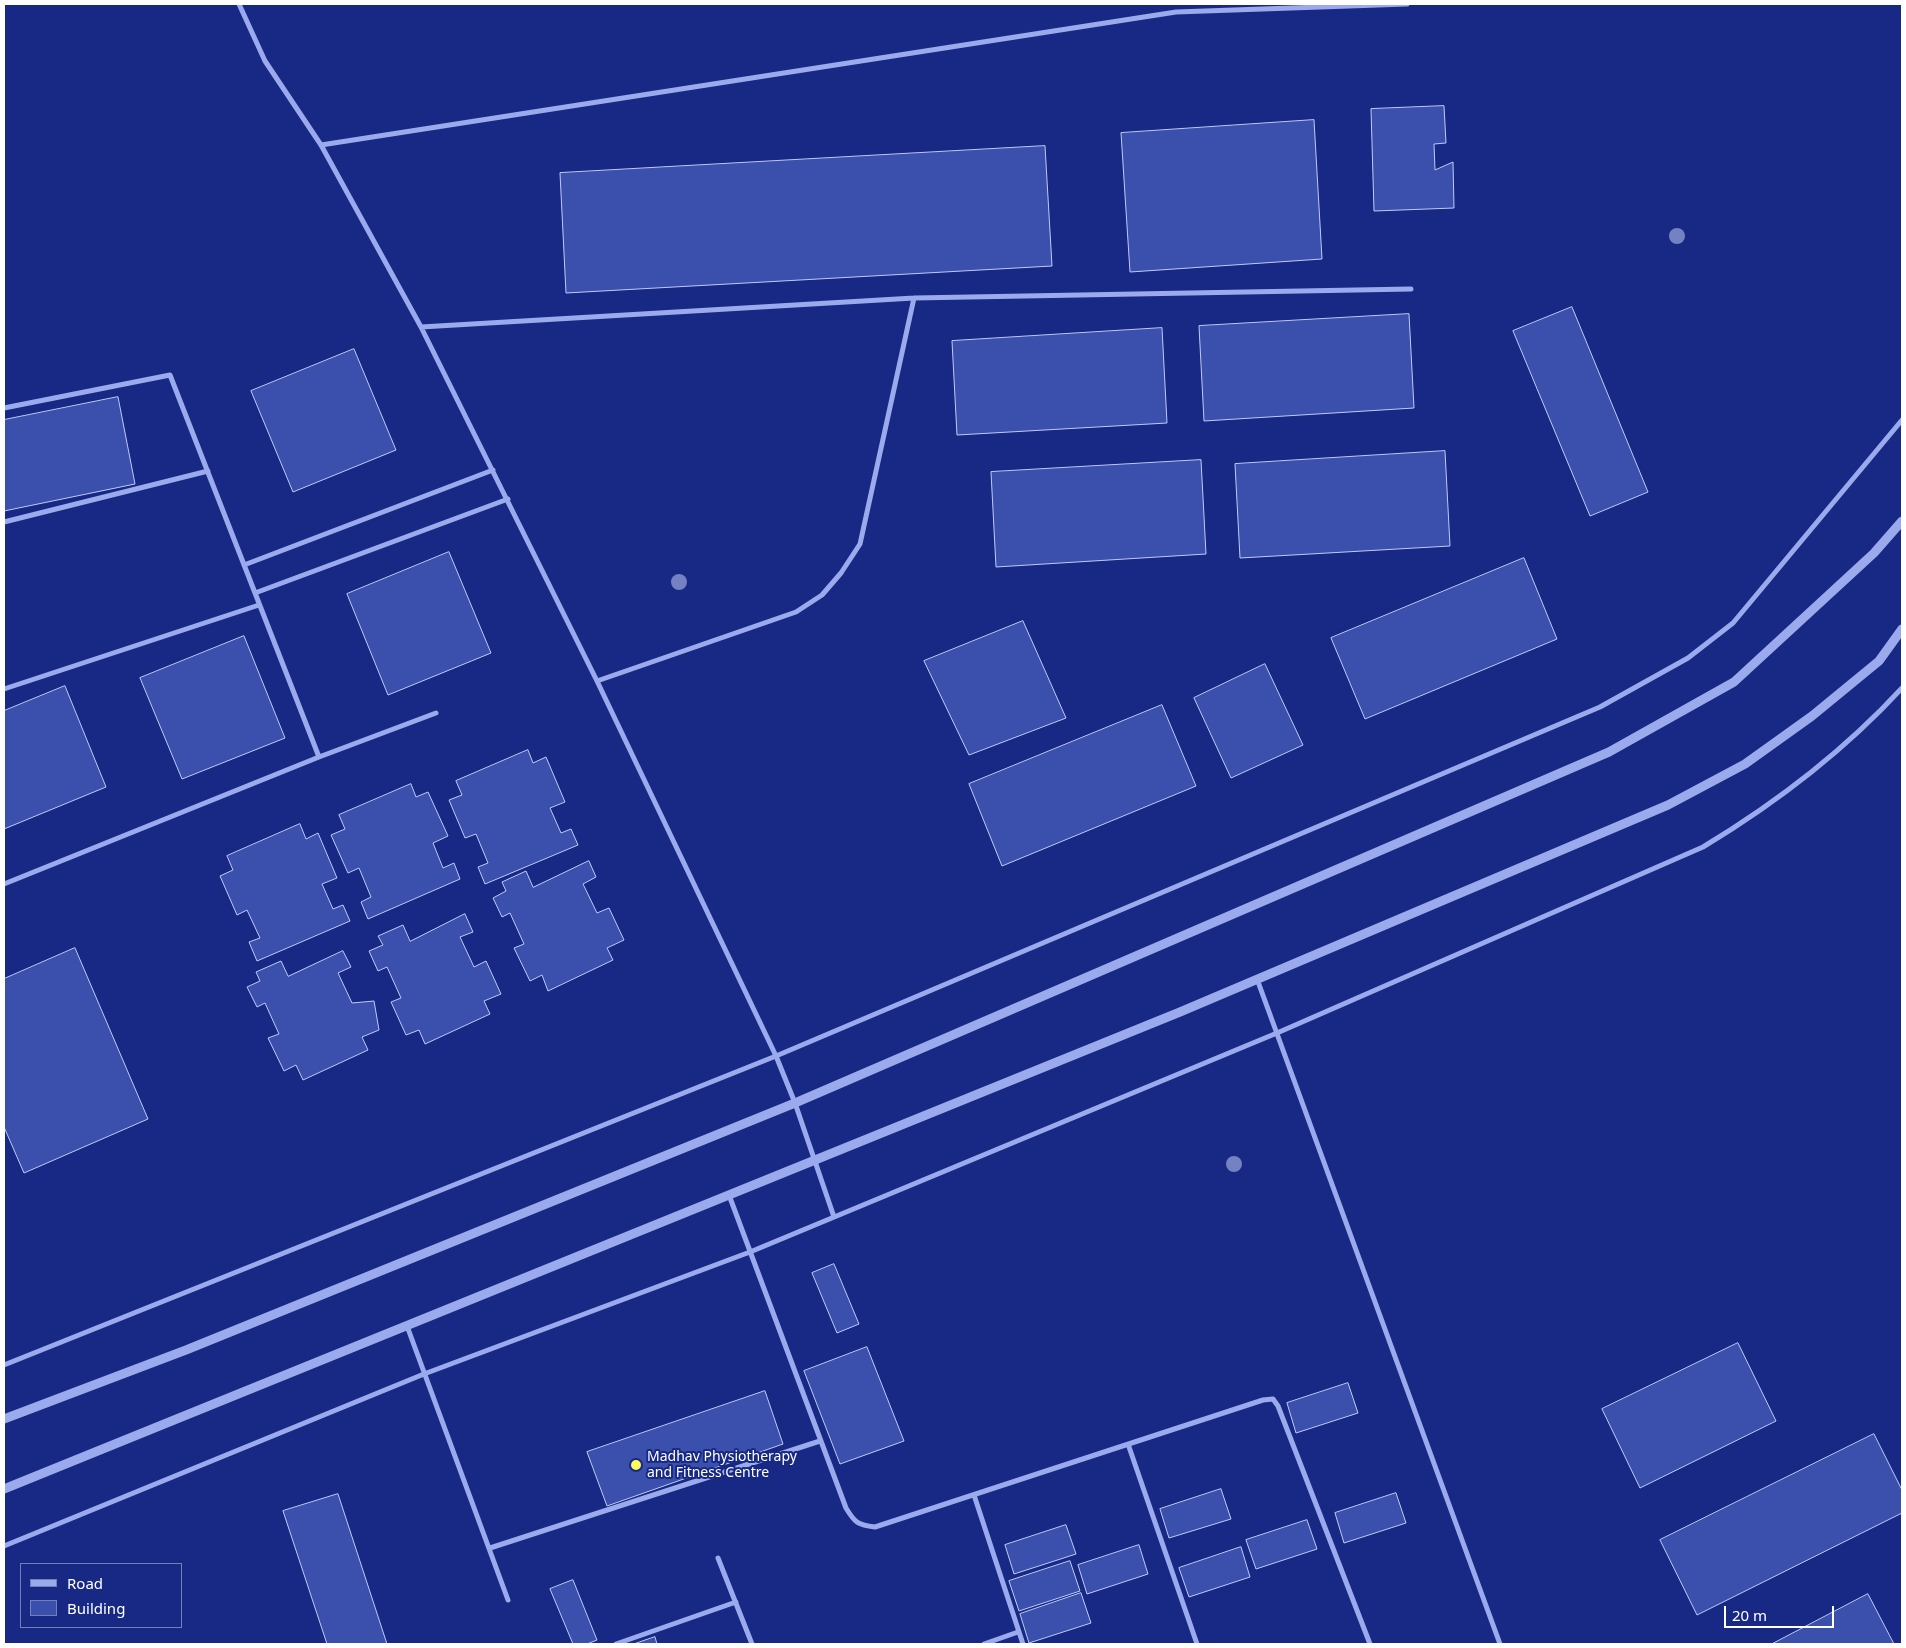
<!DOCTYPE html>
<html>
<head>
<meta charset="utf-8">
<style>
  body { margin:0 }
  #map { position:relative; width:1906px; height:1648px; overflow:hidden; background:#172984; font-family:"Noto Sans",sans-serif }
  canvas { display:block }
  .frame { position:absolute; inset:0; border:5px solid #fff; pointer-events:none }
  .legend { position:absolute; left:20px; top:1563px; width:162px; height:65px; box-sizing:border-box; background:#172984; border:1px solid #747fb5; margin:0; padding:6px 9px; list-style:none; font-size:15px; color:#fff }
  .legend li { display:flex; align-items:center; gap:10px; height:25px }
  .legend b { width:25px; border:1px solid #747fb5 }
  .scale { position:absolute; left:1724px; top:1606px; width:110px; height:22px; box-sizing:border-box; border:2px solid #fff; border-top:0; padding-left:6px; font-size:15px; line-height:18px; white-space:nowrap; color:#fff; -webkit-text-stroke:4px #172984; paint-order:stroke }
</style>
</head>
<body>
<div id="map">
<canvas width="1906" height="1648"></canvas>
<div class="frame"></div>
<ul class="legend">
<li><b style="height:6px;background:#9baaed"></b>Road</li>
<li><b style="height:14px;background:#3b4fac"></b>Building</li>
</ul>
<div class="scale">20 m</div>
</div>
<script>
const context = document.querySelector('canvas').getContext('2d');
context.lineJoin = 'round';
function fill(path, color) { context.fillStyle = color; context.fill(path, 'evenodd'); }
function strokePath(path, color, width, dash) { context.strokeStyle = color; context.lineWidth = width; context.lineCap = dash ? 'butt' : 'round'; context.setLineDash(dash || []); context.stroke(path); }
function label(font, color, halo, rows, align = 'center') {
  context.font = font + ' "Noto Sans",sans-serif'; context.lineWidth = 4; context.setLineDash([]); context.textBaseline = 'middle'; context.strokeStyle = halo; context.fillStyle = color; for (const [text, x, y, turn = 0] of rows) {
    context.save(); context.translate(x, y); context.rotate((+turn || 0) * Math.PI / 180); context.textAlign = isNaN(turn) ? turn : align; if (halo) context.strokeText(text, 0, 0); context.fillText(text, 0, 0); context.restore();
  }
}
const building = new Path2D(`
  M1444 106 1446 143 1434 144 1435 170 1453 162 1454 208 1374 211 1371 109Z
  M1314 120 1322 259 1130 272 1121 133Z
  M1045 146 1052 266 566 293 560 173Z
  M1572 307 1648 492 1590 516 1513 331Z
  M1409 314 1414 408 1204 421 1199 326Z
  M1162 328 1167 423 957 435 952 341Z
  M354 349 396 450 293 492 251 391Z
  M118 397 135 484 4 511V420Z
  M1445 451 1450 546 1240 558 1235 464Z
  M1201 460 1206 554 996 567 991 472Z
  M449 552 491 653 388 695 347 594Z
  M1524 558 1557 639 1365 719 1331 638Z
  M1023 621 1066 718 969 755 924 661Z
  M244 636 285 738 182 779 140 678Z
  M1265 664 1303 745 1231 778 1194 698Z
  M65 686 106 787 4 829V711Z
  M1162 705 1196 786 1002 866 969 784Z
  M528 750 533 763 546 757 565 802 550 808 561 833 571 829 578 845 485 884 478 867 488 863 476 834 465 838 449 800 462 795 456 781Z
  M411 784 416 797 428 792 448 836 433 843 443 868 454 863 460 879 368 919 361 902 371 897 359 868 348 873 331 835 345 829 339 815Z
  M300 824 306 839 318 833 337 878 322 884 333 909 343 905 350 921 257 961 249 942 260 938 247 910 237 915 220 876 233 870 227 856Z
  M589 861 596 877 583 884 597 913 609 908 624 940 607 948 613 960 548 991 542 975 530 981 514 948 524 944 510 913 502 917 493 898 506 891 502 882 526 871 533 887Z
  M465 914 473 932 460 937 474 967 486 961 501 994 484 1001 490 1014 425 1044 419 1030 406 1035 391 1002 401 998 387 967 378 971 369 951 383 945 378 936 403 925 410 941Z
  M75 948 148 1119 24 1173 4 1127V979Z
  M343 951 351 967 338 973 352 1003 374 1001 379 1030 362 1037 368 1050 303 1080 296 1065 284 1071 268 1038 279 1034 265 1003 257 1007 247 987 260 981 256 972 281 961 288 976Z
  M834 1264 859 1324 837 1333 812 1273Z
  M1738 1343 1776 1421 1640 1488 1602 1409Z
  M867 1347 904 1441 840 1464 804 1371Z
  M1348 1383 1358 1413 1296 1433 1287 1403Z
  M765 1391 783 1444 607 1506 587 1452Z
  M1874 1434 1902 1490V1513L1697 1615 1660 1540Z
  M1221 1489 1231 1519 1169 1538 1160 1509Z
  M1396 1493 1406 1523 1344 1543 1335 1513Z
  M338 1494 387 1644H327L283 1511Z
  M1307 1520 1317 1549 1256 1569 1246 1540Z
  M1066 1525 1076 1554 1014 1574 1005 1545Z
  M1139 1545 1148 1574 1087 1594 1078 1565Z
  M1241 1547 1250 1577 1189 1597 1179 1568Z
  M1070 1561 1080 1591 1019 1611 1009 1581Z
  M573 1580 597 1640 587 1644H573L550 1589Z
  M1081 1593 1091 1623 1029 1643 1020 1614Z
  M1868 1594 1894 1644H1772Z
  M655 1637 657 1644H634Z`);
fill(building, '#3b4fac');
strokePath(building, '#c0cbf9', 1);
strokePath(new Path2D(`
  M239 4 265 61 321 145 421 327 597 681 776 1056 795 1103 834 1217
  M321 145 1176 12 1407 4
  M421 327 914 298 1411 289
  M4 408 170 375 319 757
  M4 522 208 471
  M244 565 493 470
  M255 593 508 499
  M597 681 796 612 822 595 841 573 860 544 914 298
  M4 689 259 605
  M4 884 319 757 436 713
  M1257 979 1500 1644
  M729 1195 846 1508C855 1523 858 1525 875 1527L1263 1400 1273 1399 1278 1406 1370 1644
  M407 1326 508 1600
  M4 1365 776 1056 1600 707 1688 658 1733 623 1902 420
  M1128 1444 1197 1644
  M974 1495 1023 1644
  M4 1546 424 1374 750 1252 1277 1033 1703 847C1776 803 1844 751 1902 688
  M490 1548 820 1441
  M718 1558 752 1644
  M616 1644 736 1602
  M984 1644 1018 1632`), '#9baaed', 5);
strokePath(new Path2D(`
  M4 1419 186 1350 795 1103 1609 752 1734 682 1874 553 1902 521
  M4 1489 1180 1012 1668 805 1745 764 1812 716 1879 661 1902 629`), '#9baaed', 9);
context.fillStyle = '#7482c4';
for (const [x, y] of [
  [1677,236],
  [679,582],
  [1234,1164]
]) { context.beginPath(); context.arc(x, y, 8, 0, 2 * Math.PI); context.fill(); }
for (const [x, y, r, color] of [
  [636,1465,6,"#fffc57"]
]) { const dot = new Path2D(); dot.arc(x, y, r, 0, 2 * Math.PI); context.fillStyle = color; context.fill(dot); strokePath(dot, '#172984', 2); }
label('14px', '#fff', '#172984', [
  ["Madhav Physiotherapy",647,1457],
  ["and Fitness Centre",647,1473]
], 'left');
</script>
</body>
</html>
